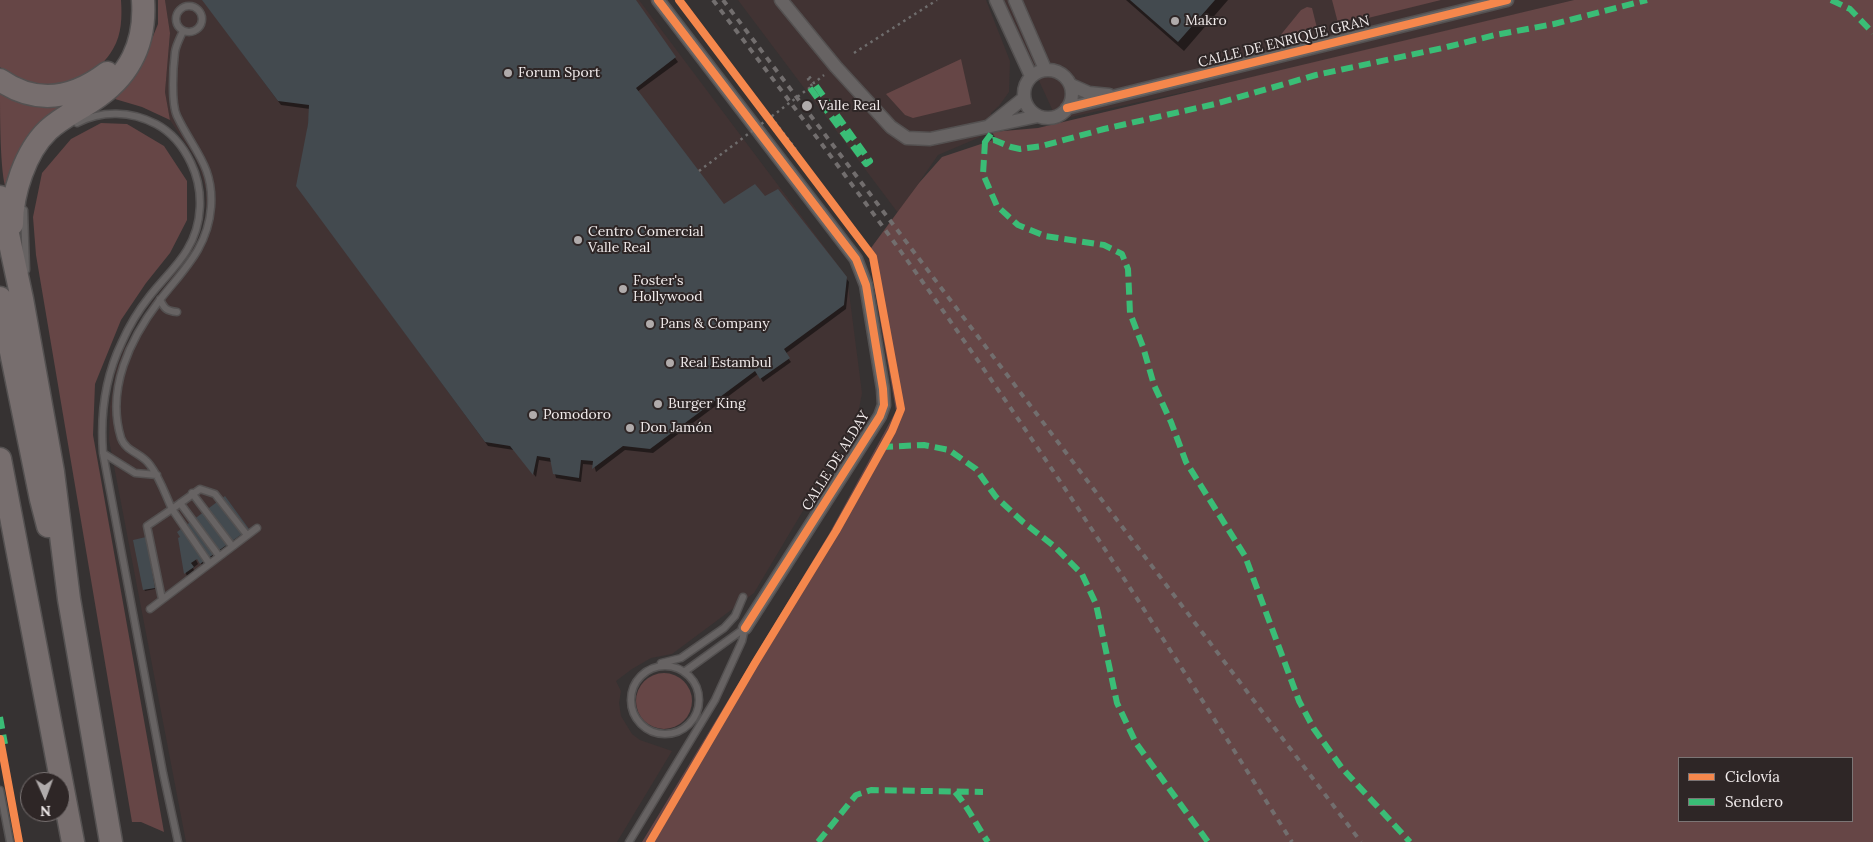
<!DOCTYPE html>
<html>
<head>
<meta charset="utf-8">
<style>
  body { margin:0 }
  #map { position:relative; width:1873px; height:842px; overflow:hidden; background:#363232; font-family:Lora,serif }
  canvas { display:block }
  .legend { position:absolute; left:1678px; top:757px; width:175px; height:65px; box-sizing:border-box; background:#2e2626; border:1px solid #7c7575; margin:0; padding:6px 9px; list-style:none; font-size:15px; color:#f2ecec }
  .legend li { display:flex; align-items:center; gap:10px; height:25px }
  .legend b { width:25px; border:1px solid #7c7575 }
  .north { position:absolute; left:20px; top:772px; width:50px; height:50px; box-sizing:border-box; background:#2e2626; border:1px solid #7c7575; border-radius:50%; rotate:178deg; font-size:14px; font-weight:700; line-height:20px; text-align:center; color:#f2ecec }
  .north::after { content:''; display:block; margin:auto; width:18px; height:22px; background:#b0abab; clip-path:polygon(50% 0,100% 100%,50% 72%,0 100%) }
</style>
</head>
<body>
<div id="map">
<canvas width="1873" height="842"></canvas>
<ul class="legend">
<li><b style="height:6px;background:#f5874c"></b>Ciclovía</li>
<li><b style="height:6px;background:#3abd76"></b>Sendero</li>
</ul>
<div class="north">N</div>
</div>
<script>
const context = document.querySelector('canvas').getContext('2d');
context.lineJoin = 'round';
function fill(path, color) { context.fillStyle = color; context.fill(path, 'evenodd'); }
function strokePath(path, color, width, dash) { context.strokeStyle = color; context.lineWidth = width; context.lineCap = dash ? 'butt' : 'round'; context.setLineDash(dash || []); context.stroke(path); }
function label(font, color, halo, rows, align = 'center') {
  context.font = font + ' Lora,serif'; context.lineWidth = 4; context.setLineDash([]); context.textBaseline = 'middle'; context.strokeStyle = halo; context.fillStyle = color; for (const [text, x, y, turn = 0] of rows) {
    context.save(); context.translate(x, y); context.rotate((+turn || 0) * Math.PI / 180); context.textAlign = isNaN(turn) ? turn : align; if (halo) context.strokeText(text, 0, 0); context.fillText(text, 0, 0); context.restore();
  }
}
fill(new Path2D(`
  M165 0H639L847 277 862 393 857 420 754 593 672 654 651 658 632 669 616 681 621 691 619 703 621 716 632 734 640 740 672 751 617 842H186L109 440 110 406 116 370 124 349 152 302 186 260 197 242 203 228 206 213V191L199 166 194 156 170 120 165 92 170 33Z
  M738 0H986L1010 61 1009 92 999 106 991 113 992 132 938 155 898 213Z
  M1002 0H1574L1285 70 1057 120Z`), '#413333');
fill(new Path2D(`
  M0 0H121C122 16 122 34 113 49 91 88 33 98 0 67Z
  M158 0H165L170 33 165 92 170 120 142 107 115 99 141 66 158 24Z
  M1332 0H1441L1368 18V15L1338 23Z
  M1574 0H1873V842H642L829 534 896 411 868 252 919 183 942 157 996 139 992 132 1038 128ZM1679 758H1852V821H1679Z
  M1307 7 1312 8 1317 28 1279 37 1301 10Z
  M961 59 971 104 913 118 905 115 886 94Z
  M0 91 68 105 6 188C0 175 0 110 0 91Z
  M101 123 127 124 164 146 187 181V220L170 253 146 283 121 320 95 384 93 435 164 832 141 822H132L36 255 33 217 42 173 71 139Z
  M636 701a28 28 0 1 1 56 0a28 28 0 1 1-56 0Z`), '#664646');
fill(new Path2D(`
  M203 0H634L678 62 637 92 724 206 765 198 846 278 849 282 846 309 785 354 791 362 763 382 758 374 653 453 625 450 596 472 594 465 583 464 581 482 556 478 552 462 539 460 536 477 514 450 488 446 300 190 310 109 281 105Z
  M1126 0H1228L1184 51Z
  M225 498 249 531 202 565 196 557 195 558 198 564 193 568 195 572 188 577 186 574 180 539Z
  M146 540 155 589 145 591 144 589Z`), '#0007');
fill(new Path2D(`
  M202 0H636L676 57 636 88 724 204 755 184 765 196 778 189 847 277 844 305 784 349 790 358 760 379 755 371 650 449 623 446 592 469 593 461 581 460 579 478 553 474 550 458 537 456 533 475 510 446 485 442 296 186 308 124 309 105 278 101Z
  M1130 0H1215L1178 42Z
  M225 496 249 529 200 564 197 559 191 563 194 567 184 574 178 538 180 537 177 532Z
  M146 537 155 588 143 590 133 540Z`), '#434a4f');
const service = new Path2D(`
  M176 19a13 13 0 1 1 26 0a13 13 0 1 1-26 0Z
  M183 31C180 38 176 45 175 52 173 68 171 103 177 116 193 150 214 166 211 207 208 248 183 270 159 301 130 339 106 389 121 438 126 452 142 453 150 465 160 478 165 494 172 509L200 489 215 494 247 535
  M77 123C102 110 131 111 156 124 173 133 183 146 191 163 204 190 203 224 187 250 177 267 161 281 149 297 138 311 129 326 122 342 105 377 100 414 103 453L163 773 178 842
  M24 210 26 270
  M160 299C164 309 167 311 177 312
  M103 453 135 473 157 475
  M192 493 232 546
  M180 503 219 556
  M162 599 147 526 172 509 209 563
  M150 609 257 528
  M661 663 681 658 724 628 735 616 743 597
  M631 700a34 34 0 1 1 68 0a34 34 0 1 1-68 0Z
  M684 672 745 628
  M0 790 10 842
  M629 842 715 700 742 641 745 628`);
const minor = new Path2D(`
  M658 0 856 259 866 285 883 389 884 405 880 416 745 628
  M781 0 836 67 891 127 907 138 930 139 1038 116
  M996 0 1031 76
  M1015 0 1045 69
  M1024 94a24 24 0 1 1 48 0a24 24 0 1 1-48 0Z
  M1071 85 1089 93 1109 95
  M1067 108 1507 0
  M989 126 1024 98`);
const motorway = new Path2D(`
  M0 80C36 105 73 99 107 73
  M0 197 22 299 53 472 69 599 111 842
  M12 224C12 193 25 152 48 130 61 118 78 110 93 100 130 76 146 44 143 0
  M0 298 41 499 48 526
  M0 459 73 842`);
strokePath(service, '#545151', 9);
strokePath(minor, '#545151', 15);
strokePath(motorway, '#545151', 25);
strokePath(new Path2D(`
  M854 53 937 0
  M812 86 807 77 809 76 814 83 824 75
  M771 117 795 148 796 154`), '#6f6d6d', 2.5, [2.5, 4]);
strokePath(service, '#676363', 6);
strokePath(minor, '#676363', 12);
strokePath(motorway, '#776e6e', 22);
strokePath(new Path2D(`
  M713 0C797 111 881 221 960 335 1076 500 1184 671 1292 842
  M723 0 1361 842`), '#726e6e', 4, [6, 6]);
strokePath(new Path2D(`
  M699 171 812 86`), '#6f6d6d', 2.5, [2.5, 4]);
strokePath(new Path2D(`
  M1831 0 1850 9 1873 33
  M810 88 866 164 870 161 814 83
  M991 134 985 142 994 140 1011 147 1020 149 1042 146 1104 129 1215 104 1316 75 1443 48 1495 35 1554 24 1647 0
  M985 142 983 174 997 206 1018 225 1045 236 1104 245 1122 254 1128 269 1130 313 1143 347 1154 385 1171 422 1186 462 1245 556 1299 701 1314 729 1342 768 1410 842
  M881 447 924 445 949 450 976 469 996 497 1023 522 1054 546 1082 574 1096 604 1117 703 1136 743 1208 842
  M0 717 5 744
  M955 792C969 808 976 825 988 842
  M818 842 856 795 871 790 983 792`), '#3abd76', 6, [12, 6]);
strokePath(new Path2D(`
  M658 0 856 259 866 285 883 389 884 405 880 416 745 628
  M1067 108 1507 0
  M0 739 19 842
  M650 842 755 663 836 531 892 431 901 409 873 257 679 0`), '#f5874c', 8);
for (const [x, y, r, color] of [
  [1175,21,5,"#b0abab"],
  [508,73,5,"#b0abab"],
  [807,106,6,"#b0abab"],
  [578,240,5,"#b0abab"],
  [623,289,5,"#b0abab"],
  [650,324,5,"#b0abab"],
  [670,363,5,"#b0abab"],
  [658,404,5,"#b0abab"],
  [533,415,5,"#b0abab"],
  [630,428,5,"#b0abab"]
]) { const dot = new Path2D(); dot.arc(x, y, r, 0, 2 * Math.PI); context.fillStyle = color; context.fill(dot); strokePath(dot, '#2e2626', 2); }
label('14px', '#f2ecec', '#2e2626', [
  ["Makro",1185,21],
  ["Forum Sport",518,73],
  ["Valle Real",818,106],
  ["Centro Comercial",588,232],
  ["Valle Real",588,248],
  ["Foster's",633,281],
  ["Hollywood",633,297],
  ["Pans & Company",660,324],
  ["Real Estambul",680,363],
  ["Burger King",668,404],
  ["Pomodoro",543,415],
  ["Don Jamón",640,428]
], 'left');
label('14px', '#f2ecec', '#2e2626', [
  ["CALLE DE ENRIQUE GRAN",1284,42,-14],
  ["CALLE DE ALDAY",836,461,-58]
]);
</script>
</body>
</html>
